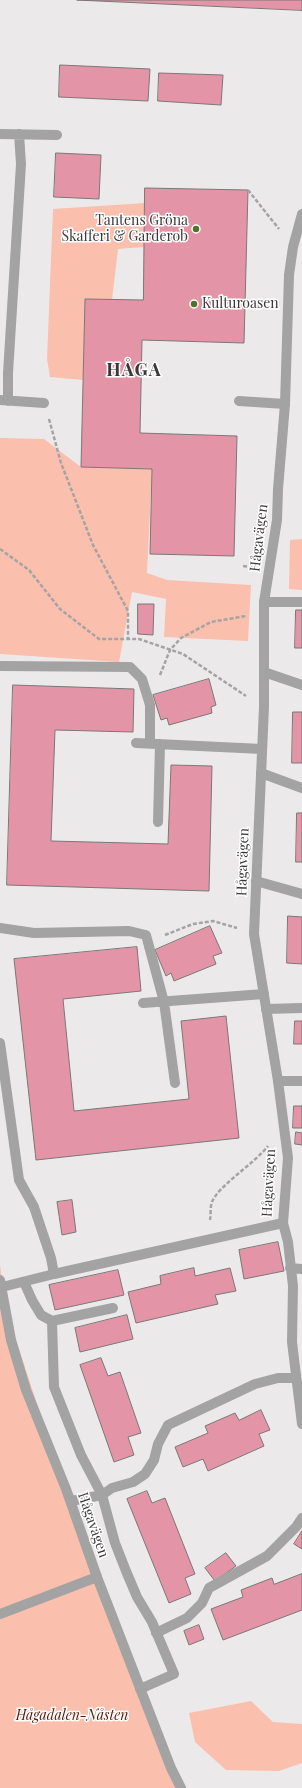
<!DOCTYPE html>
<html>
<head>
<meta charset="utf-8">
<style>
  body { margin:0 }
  canvas { display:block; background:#ece9eb }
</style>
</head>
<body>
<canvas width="302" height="1788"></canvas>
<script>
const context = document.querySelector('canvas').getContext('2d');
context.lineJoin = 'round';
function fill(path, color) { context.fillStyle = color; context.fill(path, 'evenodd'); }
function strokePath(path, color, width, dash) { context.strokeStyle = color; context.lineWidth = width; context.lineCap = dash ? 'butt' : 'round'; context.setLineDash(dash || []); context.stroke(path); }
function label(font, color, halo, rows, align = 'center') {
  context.font = font + ' "Playfair Display",serif'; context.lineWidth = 3; context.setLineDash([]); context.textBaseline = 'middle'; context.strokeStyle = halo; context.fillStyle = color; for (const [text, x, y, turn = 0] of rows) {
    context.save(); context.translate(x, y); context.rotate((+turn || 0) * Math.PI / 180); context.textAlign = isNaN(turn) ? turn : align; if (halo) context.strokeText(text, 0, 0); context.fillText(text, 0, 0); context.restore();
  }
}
fill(new Path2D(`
  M145 203 144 247 118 249 112 300 85 299 83 380 50 377 47 359 53 209Z
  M0 438 44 439 81 467 152 469 147 573 167 580 251 585 248 641 164 637 166 599 132 592 119 662 0 654Z
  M302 539V590L289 589 290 540Z
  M0 1265 7 1313 62 1479 178 1788H0Z
  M251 1701 273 1722 302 1724V1763L279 1771 226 1770 195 1742 189 1713Z`), '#fbbfae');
const building = new Path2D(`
  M77 0H302V10Z
  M60 65 150 69 148 101 59 97Z
  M159 73 223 75 221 105 158 101Z
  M56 153 101 155 99 199 54 197Z
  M145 188 248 190 244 343 142 340 140 433 237 436 234 556 150 554 152 469 81 467 85 299 143 300Z
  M138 604H154L153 635 138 634Z
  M296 610H302V648H295Z
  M209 679 216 705 211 707 212 713 169 725 167 718 161 720 153 695Z
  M13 685 134 689 133 732 55 730 51 841 168 844 171 765 212 766 209 891 7 885Z
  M293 712H302V763H292Z
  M297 813H302V862H296Z
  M288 916 302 917V964L287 963Z
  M210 926 222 953 213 956 216 964 174 981 171 973 166 976 155 950Z
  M137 947 141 991 63 999 74 1111 189 1099 181 1021 226 1016 239 1138 36 1160 14 959Z
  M295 1021H302V1044H294Z
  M294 1106H302V1128H293Z
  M296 1132 302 1133V1145L295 1144Z
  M72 1200 76 1232 62 1235 57 1202Z
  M278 1242 284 1271 244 1279 239 1250Z
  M194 1268 195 1276 230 1268 236 1291 215 1295 218 1304 136 1323 128 1292 161 1284 160 1276Z
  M118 1270 124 1295 55 1310 49 1285Z
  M127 1315 133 1339 80 1352 75 1328Z
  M101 1358 108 1376 120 1372 141 1433 128 1437 134 1455 114 1462 80 1365Z
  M261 1410 270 1430 259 1434 264 1446 208 1471 203 1459 183 1467 175 1447 208 1433 205 1426 235 1413 239 1420Z
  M147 1491 152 1503 165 1498 195 1574 185 1578 191 1594 169 1603 127 1499Z
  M302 1531V1549L294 1544Z
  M226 1553 236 1566 215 1581 205 1568Z
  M302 1574V1610L223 1640 211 1609 243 1597 241 1590 272 1578 274 1584Z
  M199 1625 204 1639 189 1645 184 1631Z`);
fill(building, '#e395a7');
strokePath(building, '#7a7777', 1);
strokePath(new Path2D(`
  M248 190 279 229
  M49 419 61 463 93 545 128 611V639
  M0 549 29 570 60 609 99 639H139L183 654 246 696
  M243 566 252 567
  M160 675 170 650 181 638 211 622 246 616
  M165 935 193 924 213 921 237 928
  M210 1220C211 1215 210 1207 212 1202 219 1185 254 1164 268 1146`), '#a6a3a5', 2.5, [4, 2]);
strokePath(new Path2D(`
  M0 134 57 135
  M0 400 44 403
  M8 401V373L21 164 19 134
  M239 401 285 404
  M264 602H302
  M0 666 130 667 142 679 150 705V744
  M264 672 302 685
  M136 743 262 749
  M261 773 302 788
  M158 822 160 744
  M256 881 302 894
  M0 928 34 933 129 931 146 935 164 1002 175 1083
  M143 1003 264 994
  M266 1009 302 1008
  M0 1043 19 1180 34 1207 51 1258 54 1274
  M278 1081H302
  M283 1223 288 1242 293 1286 292 1342 302 1424
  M290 1268 302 1269
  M24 1282 32 1300 41 1315 52 1321 113 1308
  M52 1321 54 1387 81 1455 102 1495 115 1543 126 1571 137 1597 152 1622 174 1674 140 1689
  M71 1501 102 1495 112 1488 133 1482 145 1474 154 1460 158 1444 168 1425 255 1384 278 1378H296
  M0 1614 97 1577
  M156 1633 187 1618 202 1603 209 1588 267 1556 296 1527 302 1518`), '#a3a3a4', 10);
strokePath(new Path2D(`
  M0 1280 11 1340 26 1390 66 1489 97 1577 171 1768 181 1788
  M2 1287 54 1274 283 1223 288 1158 278 1081 254 934 264 707V602L277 520 278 489 285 404 289 275 293 247 302 214`), '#a3a3a4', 10);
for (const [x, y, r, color] of [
  [196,229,4,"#50732c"],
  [194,304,4,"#50732c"]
]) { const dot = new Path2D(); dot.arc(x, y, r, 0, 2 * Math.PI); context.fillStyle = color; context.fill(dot); strokePath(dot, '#fff', 1.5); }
label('14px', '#3a3839', '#fff', [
  ["Tantens Gröna",188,221],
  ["Skafferi & Garderob",188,237],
  ["Kulturoasen",202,304,"left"]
], 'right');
label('14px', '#3a3839', '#fff', [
  ["Hågavägen",259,538,-83],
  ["Hågavägen",243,862,-88],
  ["Hågavägen",269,1183,-87],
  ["Hågavägen",93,1525,71]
]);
label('italic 14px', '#5b1805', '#fff', [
  ["Hågadalen-Nåsten",72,1716]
]);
context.letterSpacing = '1px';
label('bold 18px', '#3a3839', '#fff', [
  ["HÅGA",134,370]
]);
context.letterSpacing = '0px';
</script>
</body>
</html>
